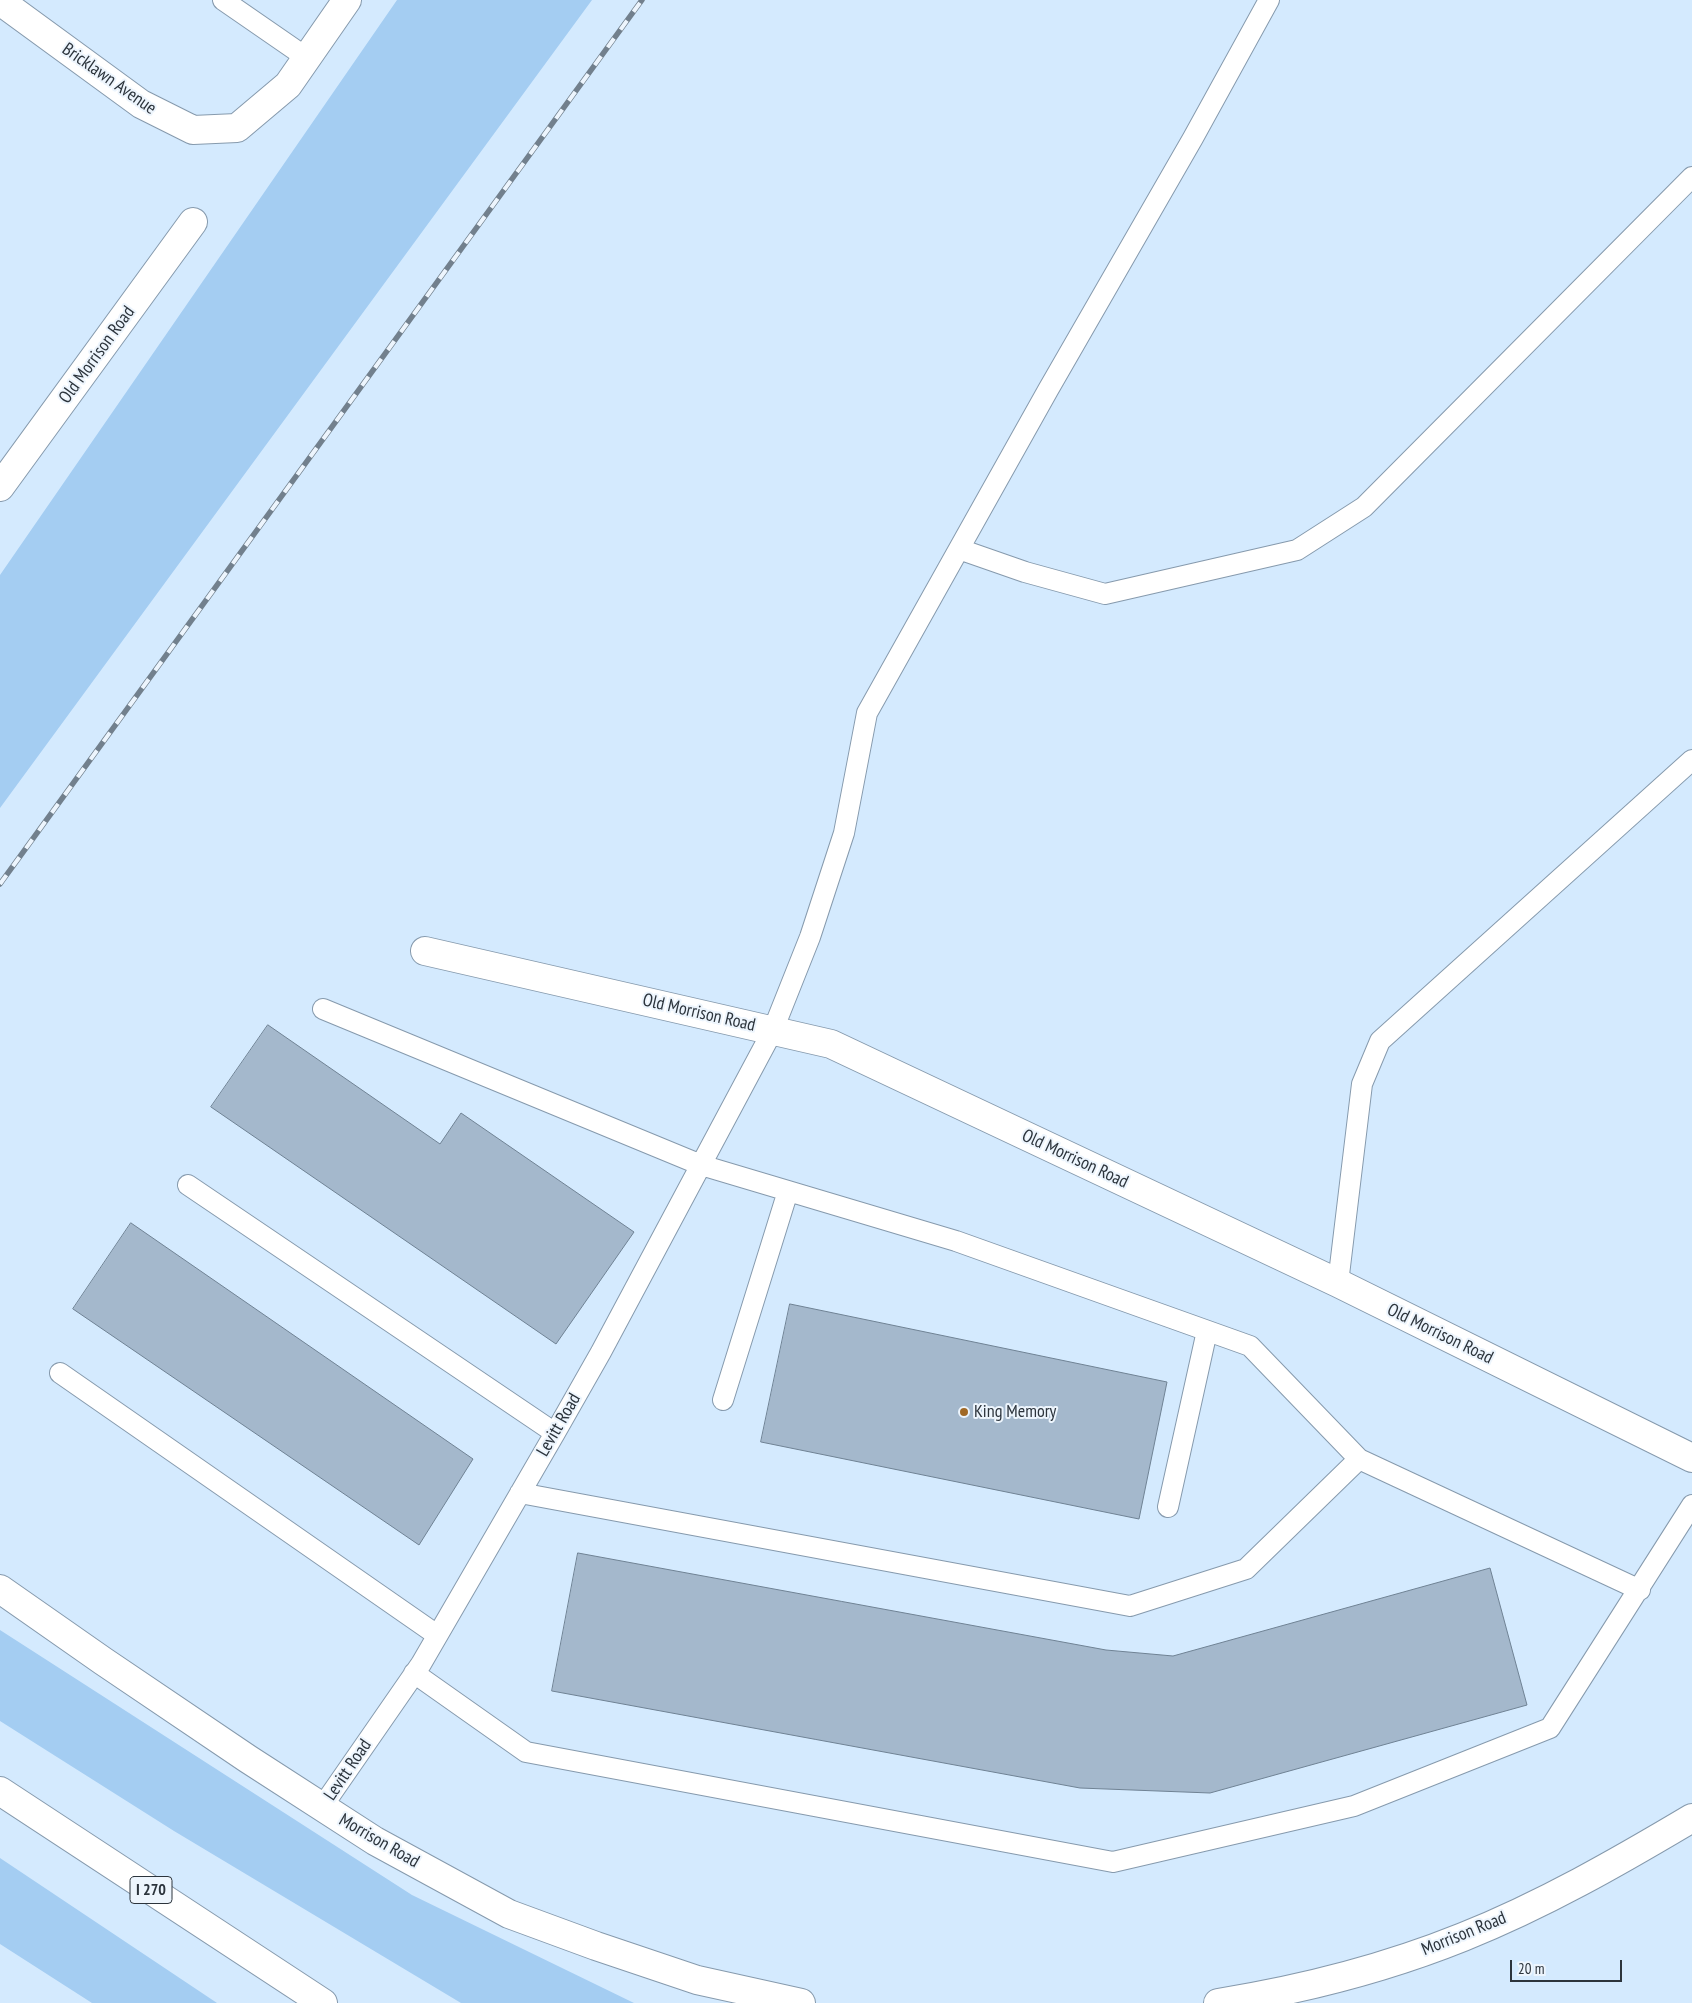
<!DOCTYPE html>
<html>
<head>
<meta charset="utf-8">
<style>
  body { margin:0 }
  #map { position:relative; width:1692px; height:2003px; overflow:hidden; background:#d4eafe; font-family:"PT Sans Narrow",sans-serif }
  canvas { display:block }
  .scale { position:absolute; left:1510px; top:1960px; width:112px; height:22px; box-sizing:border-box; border:2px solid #2c343c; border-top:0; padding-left:6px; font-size:15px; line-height:18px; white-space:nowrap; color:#2c343c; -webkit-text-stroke:4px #edf5fd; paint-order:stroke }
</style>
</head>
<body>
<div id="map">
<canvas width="1692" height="2003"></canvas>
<div class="scale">20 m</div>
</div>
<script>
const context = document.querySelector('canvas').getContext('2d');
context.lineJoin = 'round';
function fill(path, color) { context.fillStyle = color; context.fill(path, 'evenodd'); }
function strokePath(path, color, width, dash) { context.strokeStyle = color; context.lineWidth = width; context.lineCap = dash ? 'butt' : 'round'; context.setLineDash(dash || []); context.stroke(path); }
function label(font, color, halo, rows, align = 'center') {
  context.font = font + ' "PT Sans Narrow",sans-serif'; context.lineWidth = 4; context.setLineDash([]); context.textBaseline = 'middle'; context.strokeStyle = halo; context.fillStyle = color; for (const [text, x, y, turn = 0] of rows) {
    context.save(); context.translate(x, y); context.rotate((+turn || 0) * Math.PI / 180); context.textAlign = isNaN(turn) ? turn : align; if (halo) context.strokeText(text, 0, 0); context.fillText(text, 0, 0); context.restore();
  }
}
fill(new Path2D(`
  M397 0H592L0 808V575Z
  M0 1630 412 1895 634 2003H461L174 1831 0 1721Z
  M0 1858 217 2003H92L0 1944Z`), '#a4cdf2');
const building = new Path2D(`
  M268 1025 440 1144 461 1113 634 1232 556 1344 211 1107Z
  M131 1223 473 1459 419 1545 73 1309Z
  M790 1304 1167 1382 1139 1519 761 1442Z
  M578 1553 1106 1650 1173 1656 1490 1568 1527 1705 1210 1793 1080 1788 552 1691Z`);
fill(building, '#a4b8cc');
strokePath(building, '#6f8294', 1);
const service = new Path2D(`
  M223 0 307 58
  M959 549 1025 572 1105 594 1297 550 1364 507 1692 177
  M323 1009 701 1165 956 1241 1250 1346 1359 1459
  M188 1185 555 1433
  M1338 1283 1362 1084 1380 1041 1692 760
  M60 1373 437 1635
  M723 1400 788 1191
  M520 1493 1130 1606 1246 1569 1359 1459 1640 1590
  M1168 1507 1207 1331
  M414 1673 526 1752 1113 1862 1354 1806 1550 1728 1692 1505
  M322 1807 421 1664 555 1433 601 1352 773 1030 810 937 844 833 867 713 1048 390 1193 138 1269 0`);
const minor = new Path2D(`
  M0 1 141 104 193 130 237 128 288 85 347 0
  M0 487 193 222
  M425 951 831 1044 1338 1283 1692 1458`);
const tertiary = new Path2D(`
  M0 1589 103 1661 248 1759 375 1841 509 1914 596 1946 697 1980 801 2003
  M1218 2003C1299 1990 1386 1968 1463 1937 1543 1905 1618 1862 1692 1818`);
const motorway = new Path2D(`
  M0 1791 323 2003`);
strokePath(service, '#869aad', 22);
strokePath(minor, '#869aad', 30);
strokePath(tertiary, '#869aad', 30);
strokePath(motorway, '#869aad', 30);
strokePath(service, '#fff', 20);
strokePath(minor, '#fff', 28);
strokePath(tertiary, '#fff', 28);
strokePath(motorway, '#fff', 28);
const rail = new Path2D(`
  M0 884 642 0`);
strokePath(rail, '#72808d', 5.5);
strokePath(rail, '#edf5fd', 4, [11]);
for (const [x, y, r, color] of [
  [964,1412,5,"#a06825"]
]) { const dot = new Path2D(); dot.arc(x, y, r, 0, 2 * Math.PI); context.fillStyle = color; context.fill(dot); strokePath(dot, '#edf5fd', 2); }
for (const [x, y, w] of [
  [151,1890,42]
]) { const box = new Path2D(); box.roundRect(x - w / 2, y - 13.5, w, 27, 4); context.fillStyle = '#edf5fd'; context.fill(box); strokePath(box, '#2c343c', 1); }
label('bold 16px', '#2c343c', null, [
  ["I 270",151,1890]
]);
label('18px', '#2c343c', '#edf5fd', [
  ["Bricklawn Avenue",109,79,35],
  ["Old Morrison Road",97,355,-54],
  ["Old Morrison Road",699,1013,13],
  ["Old Morrison Road",1075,1159,25],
  ["Old Morrison Road",1440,1334,26],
  ["Levitt Road",559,1425,-60],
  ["Levitt Road",348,1770,-56],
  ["Morrison Road",379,1841,30],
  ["Morrison Road",1464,1934,-22]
]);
label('18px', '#2c343c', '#edf5fd', [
  ["King Memory",974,1412]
], 'left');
</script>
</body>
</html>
